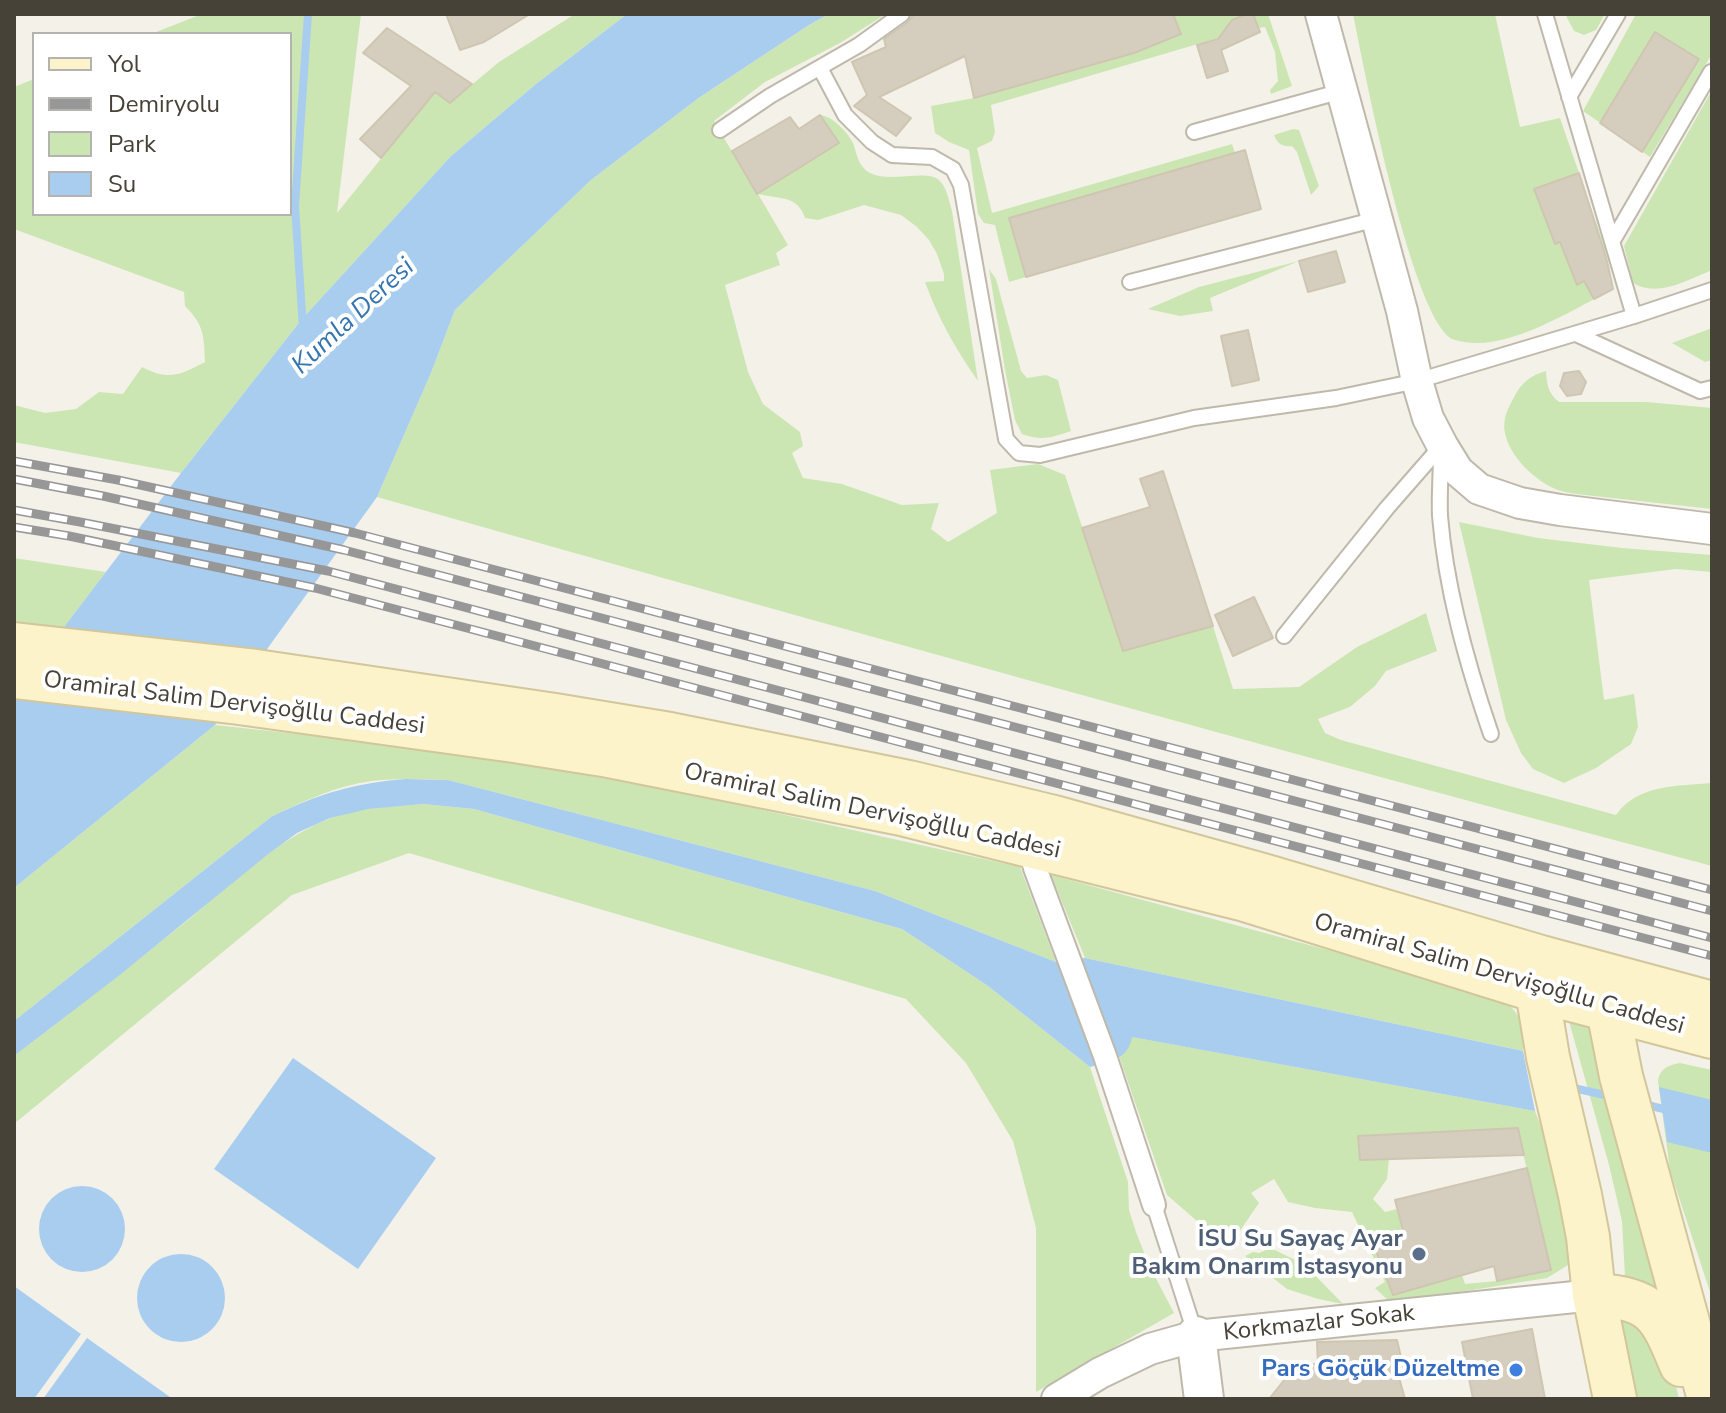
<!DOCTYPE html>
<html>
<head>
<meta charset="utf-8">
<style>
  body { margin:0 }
  #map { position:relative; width:1726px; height:1413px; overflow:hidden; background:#f4f1e9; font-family:"Nunito Sans",sans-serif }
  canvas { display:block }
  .frame { position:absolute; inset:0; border:16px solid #474237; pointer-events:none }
  .legend { position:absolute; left:32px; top:32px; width:260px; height:184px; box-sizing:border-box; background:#fff; border:2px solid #b5b3af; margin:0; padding:10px 14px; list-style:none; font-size:24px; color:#474237 }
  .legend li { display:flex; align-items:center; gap:16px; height:40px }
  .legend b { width:40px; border:2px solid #b5b3af }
</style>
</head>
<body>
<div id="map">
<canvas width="1726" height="1413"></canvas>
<div class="frame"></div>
<ul class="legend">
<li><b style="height:10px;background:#fcf3ca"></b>Yol</li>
<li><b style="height:10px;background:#979797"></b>Demiryolu</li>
<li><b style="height:22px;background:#cce6b3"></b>Park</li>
<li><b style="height:22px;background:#a8cdee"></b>Su</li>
</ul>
</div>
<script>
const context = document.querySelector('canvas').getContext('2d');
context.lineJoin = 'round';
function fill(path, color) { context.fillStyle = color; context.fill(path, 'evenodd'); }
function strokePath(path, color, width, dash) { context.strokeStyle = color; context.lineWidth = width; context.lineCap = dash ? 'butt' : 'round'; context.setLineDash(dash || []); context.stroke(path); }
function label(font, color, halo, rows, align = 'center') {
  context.font = font + ' "Nunito Sans",sans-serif'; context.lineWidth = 8; context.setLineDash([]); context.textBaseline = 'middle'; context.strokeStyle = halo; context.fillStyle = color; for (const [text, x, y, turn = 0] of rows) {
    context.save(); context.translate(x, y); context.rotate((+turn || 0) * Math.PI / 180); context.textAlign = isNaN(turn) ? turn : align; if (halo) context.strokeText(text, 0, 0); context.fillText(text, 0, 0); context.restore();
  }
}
fill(new Path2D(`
  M202 14H361L337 213 435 92 450 103 499 62 575 14H627L536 84 451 156 302 319 181 473 14 442V405L45 413 76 409 99 392 123 394 142 367C169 381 180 375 205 362 204 336 204 325 185 306L184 292 14 229V87L34 79V214H290V34H151Z
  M829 14H886L840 43 765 82 714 121 757 194 839 143 820 115C832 116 847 131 853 143 856 150 857 160 862 166 878 189 925 166 940 181 947 188 949 201 952 211L978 381C956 350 938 318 925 282L944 281V274L937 254 929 240 917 227 901 215 864 205 818 220 805 218C798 195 778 199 758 194L788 245 776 253 780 265 725 285 748 372 763 404 800 432 803 446 792 453 803 478 842 484 902 505 939 503 931 529 948 542 997 513 990 470 1038 464 1065 475 1123 651 1213 626 1233 689 1299 687 1357 647 1426 613 1437 651 1386 671 1375 686 1350 707 1318 719 1325 733 1341 740 1616 815C1638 784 1678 786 1712 783V866C1266 748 821 623 377 497L431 373 455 310 591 180 700 97 809 25Z
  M1173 14H1230L1231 16 1247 14 1232 21 1218 38 991 105 995 132 992 141 977 148 992 213 1232 144 1235 153 1026 277 1009 282 995 225 984 223 978 214 969 150 949 142 935 133 931 106 974 98 1134 53Z
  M1253 14H1268L1292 86 1271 94 1270 90 1278 81 1275 52 1265 27 1258 28Z
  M1353 14H1495L1520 127 1560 118 1605 248 1613 289C1570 311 1503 355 1455 340 1413 328 1363 63 1353 14Z
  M1565 14H1605L1596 30 1584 35 1574 31Z
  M1636 14H1712V54L1650 157 1583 111Z
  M1712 90V270C1687 280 1659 298 1633 283L1624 246Z
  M1293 129 1299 130 1319 186 1311 195 1297 152 1292 146C1283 147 1277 144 1274 135Z
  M1299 261 1210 298 1213 311 1180 316 1148 309 1199 287Z
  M989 269 996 279 1021 371 1027 378 1046 375 1058 380 1071 431C1051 438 1041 441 1022 434L1015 420 1005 370Z
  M1712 328V360L1705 362 1672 343Z
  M1546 371C1547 385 1548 393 1559 402H1647L1712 408V509L1576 494C1570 493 1564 492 1558 490 1536 482 1509 456 1505 433 1502 420 1508 408 1514 397 1521 383 1531 375 1546 371Z
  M1459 522 1538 538 1622 548 1712 555V572L1676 569 1589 580 1604 700 1634 694 1638 727 1631 744 1596 768 1564 783 1533 769 1521 753 1506 720Z
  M14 558 106 572 62 630 14 625Z
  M215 725 471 753 722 801 1020 867 1056 962 875 891 448 780C423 779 397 778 372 781 336 786 303 801 271 817L14 1021V888Z
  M423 804 474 809 902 929 988 986 1090 1067 1128 1182 1129 1210 1136 1232 1149 1265 1174 1313 1036 1392V1228L1013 1141 966 1063 906 999 409 853 292 895 14 1124V1056C73 1011 130 966 188 920 231 884 274 842 326 820 356 807 391 807 423 804Z
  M1051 875C1165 906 1280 937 1394 968 1417 974 1495 992 1510 1006 1524 1019 1524 1034 1523 1051L1085 958Z
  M1569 1021 1595 1028 1657 1290 1625 1277 1622 1221 1609 1165Z
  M1111 1033 1535 1111 1574 1215 1575 1249 1568 1265 1547 1278 1391 1303 1375 1288 1385 1282 1352 1212 1315 1208 1288 1202 1274 1179 1251 1193 1259 1203 1228 1248 1167 1195ZM1517 1128 1551 1270 1497 1281 1465 1284 1462 1275 1393 1295 1374 1243 1404 1234 1397 1209 1385 1212 1373 1199 1387 1179 1389 1159 1360 1160 1359 1136Z
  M1680 1063 1712 1070V1298L1670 1170 1658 1081C1660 1068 1669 1065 1680 1063Z
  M1271 1248 1305 1265 1343 1304 1318 1299 1287 1289 1245 1256 1253 1252 1259 1253Z
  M1628 1316 1641 1319 1674 1377 1679 1399H1631L1616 1321Z`), '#cce6b3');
fill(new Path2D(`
  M627 14H829L809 25 700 97 591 180 455 310 431 373 377 497 270 645 215 725 14 888V693L181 473 302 319 451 156 536 84Z
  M406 779 448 780 875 891 1056 962 1085 958 1523 1051 1535 1111 1132 1037C1128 1060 1110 1061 1090 1067L988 986 902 929 474 809 423 804 368 809 330 818 297 833 267 855 116 978 14 1056V1021L271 817C317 794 354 783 406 779Z
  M293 1058 436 1158 358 1269 214 1169Z
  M1659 1087 1712 1100V1153L1667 1142Z
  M39 1229a43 43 0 1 1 86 0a43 43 0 1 1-86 0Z
  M137 1298a44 44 0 1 1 88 0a44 44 0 1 1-88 0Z
  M14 1286 81 1334 34 1399H14Z
  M87 1338 170 1397 169 1399H43Z`), '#a8cdee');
strokePath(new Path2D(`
  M303 328 295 206 308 14
  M1569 1087 1614 1097
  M1643 1104 1672 1111`), '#a8cdee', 8);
const building = new Path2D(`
  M446 14H530L484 42 460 50Z
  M914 14H1173L1181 34 1134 53 974 98 965 56 879 97 911 118 896 136 854 106 867 95 852 62 886 47 884 39 908 22Z
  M1247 14H1253L1260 32 1221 50 1228 71 1207 78 1197 45 1218 39 1232 20Z
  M387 28 472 84 450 103 435 92 381 158 360 139 411 86 363 53Z
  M1655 32 1699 59 1642 152 1600 123Z
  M820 115 839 143 757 194 732 151 790 117 799 129Z
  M1245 150 1261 209 1026 277 1009 218Z
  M1579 173 1607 261 1613 289 1594 299 1584 281 1577 285 1560 242 1555 244 1534 189Z
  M1336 251 1345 282 1308 292 1299 261Z
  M1248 330 1259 380 1232 386 1221 336Z
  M1579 371 1586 382 1581 394 1567 396 1560 386 1564 373Z
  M1163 471 1213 626 1123 651 1082 528 1150 507 1140 479Z
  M1254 597 1273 638 1233 656 1215 615Z
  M1518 1128 1524 1155 1360 1160 1358 1136Z
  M1527 1168 1551 1270 1497 1281 1494 1266 1393 1295 1373 1243 1404 1234 1395 1200Z
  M1532 1329 1545 1399H1473L1462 1342Z
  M1397 1340 1403 1366 1396 1367 1405 1399H1269L1297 1364H1318L1317 1342Z`);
fill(building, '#d5cdbe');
strokePath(building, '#cfc6b2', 2);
const service = new Path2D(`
  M1545 14 1634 316
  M820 68 845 115 872 142 892 155 932 157 953 169 961 185 1006 439 1019 453 1040 455 1194 418 1336 398 1417 381 1634 316 1712 290
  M1569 97 1618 14
  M720 130 770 96 859 45 902 14
  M1194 132 1342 91
  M1612 242 1711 72
  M1130 282 1377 219
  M1576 334 1700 391 1712 388
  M1441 453C1441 474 1439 495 1440 516 1446 590 1467 664 1491 734
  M1284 636 1387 508 1442 445
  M1154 1205 1196 1336`);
const pedestrian = new Path2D(`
  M1029 845 1035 868 1105 1056 1154 1205`);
const minor = new Path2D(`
  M1321 14 1402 311 1417 381 1428 418 1442 445 1458 471 1479 489 1520 503 1560 510 1712 529
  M1057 1399 1100 1373 1150 1349 1196 1336 1594 1295`);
const tertiary = new Path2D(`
  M1196 1336 1204 1399`);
const secondary = new Path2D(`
  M14 644 249 670 555 715 670 734 909 782 1054 817 1266 876 1541 957 1712 1003
  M14 677 239 703 514 741 603 755 901 814 1245 900 1537 991 1712 1037
  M1540 967 1537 991 1548 1057 1580 1195 1588 1237 1594 1295 1615 1399
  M1608 985V1010L1621 1076 1709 1399
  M1594 1295C1653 1298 1660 1314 1681 1365`);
strokePath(service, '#bfb9ab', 18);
strokePath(pedestrian, '#bfb9ab', 26);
strokePath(minor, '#bfb9ab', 34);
strokePath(tertiary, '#bfb9ab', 42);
strokePath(secondary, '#d2c69a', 46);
strokePath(service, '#fff', 14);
strokePath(pedestrian, '#fff', 22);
strokePath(minor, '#fff', 30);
strokePath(tertiary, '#fff', 38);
strokePath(secondary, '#fcf3ca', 42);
const rail = new Path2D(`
  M14 461 118 480 355 533 1712 890
  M14 479 103 496 344 550 1712 911
  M14 510 80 522 328 571 1712 938
  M14 527 69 536 315 588 1712 956`);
strokePath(rail, '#979797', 9);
strokePath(rail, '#fff', 6, [18]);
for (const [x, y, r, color] of [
  [1419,1254,8,"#5c6f8a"],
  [1516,1370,8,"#3f7fe0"]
]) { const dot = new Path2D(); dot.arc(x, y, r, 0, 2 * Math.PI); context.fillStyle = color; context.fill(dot); strokePath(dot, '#fff', 3); }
label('24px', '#474237', '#fff', [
  ["Oramiral Salim Dervişoğllu Caddesi",234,704,7],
  ["Oramiral Salim Dervişoğllu Caddesi",872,812,12],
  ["Oramiral Salim Dervişoğllu Caddesi",1499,975,16],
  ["Korkmazlar Sokak",1319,1324,-6]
]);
label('bold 24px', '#4e5e75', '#fff', [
  ["İSU Su Sayaç Ayar",1403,1240],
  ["Bakım Onarım İstasyonu",1403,1268]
], 'right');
label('bold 24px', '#366cbe', '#fff', [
  ["Pars Göçük Düzeltme",1500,1370]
], 'right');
label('italic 26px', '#3474af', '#fff', [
  ["Kumla Deresi",354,317,-43]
]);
</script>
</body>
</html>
